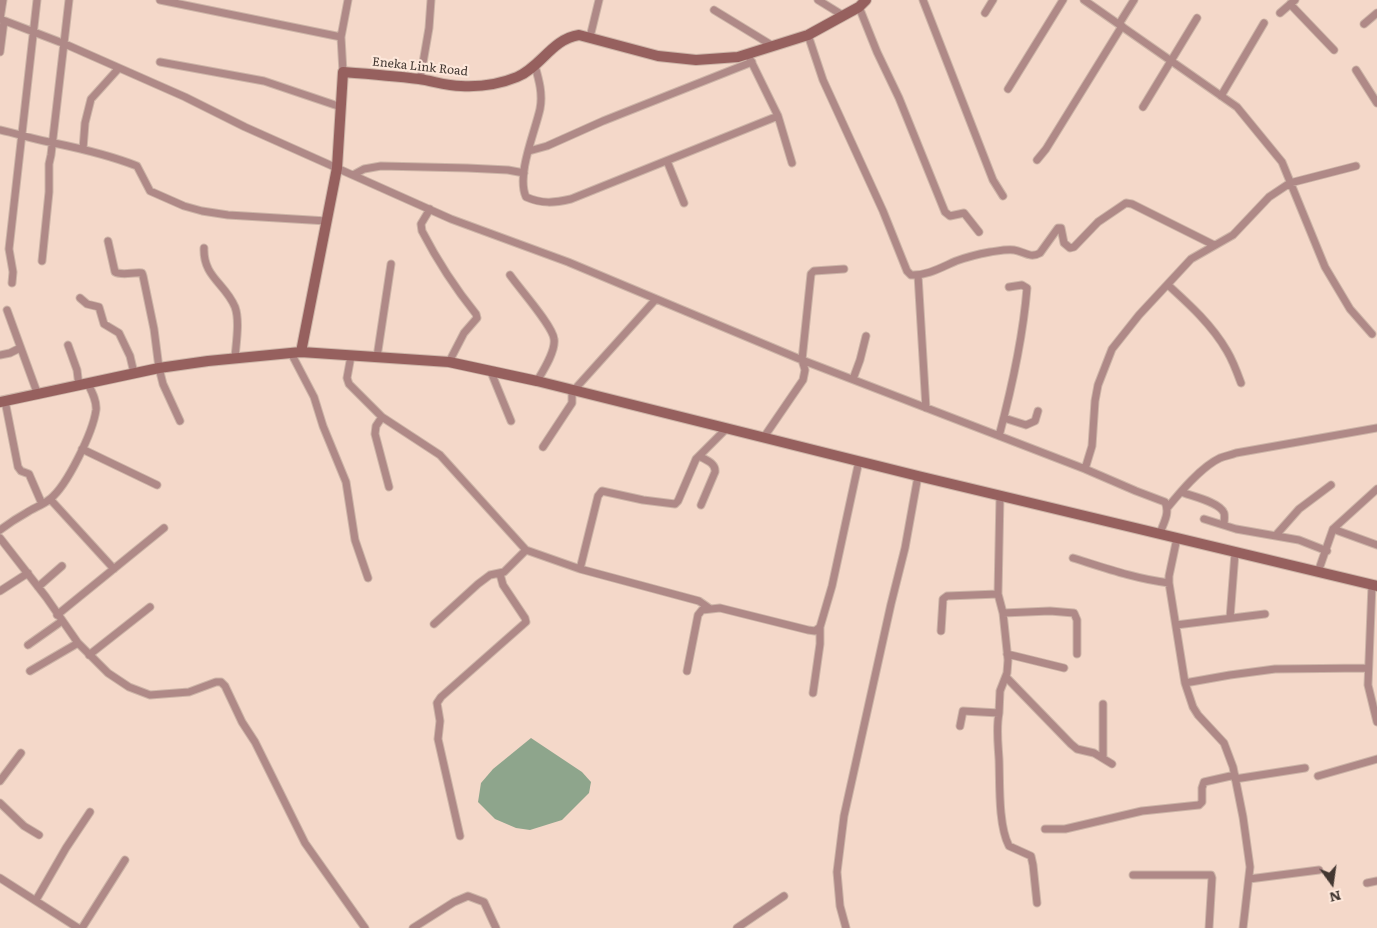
<!DOCTYPE html>
<html>
<head>
<meta charset="utf-8">
<style>
  body { margin:0 }
  #map { position:relative; width:1377px; height:928px; overflow:hidden; background:#f4d8c9; font-family:Literata,serif }
  canvas { display:block }
  .north { position:absolute; left:1307px; top:858px; width:50px; height:50px; -webkit-text-stroke:4px #fde7da; paint-order:stroke; rotate:166deg; font-size:14px; font-weight:700; line-height:20px; text-align:center; color:#433832 }
  .north::after { content:''; display:block; margin:auto; width:18px; height:22px; background:#433832; clip-path:polygon(50% 0,100% 100%,50% 72%,0 100%) }
</style>
</head>
<body>
<div id="map">
<canvas width="1377" height="928"></canvas>
<div class="north">N</div>
</div>
<script>
const context = document.querySelector('canvas').getContext('2d');
context.lineJoin = 'round';
function fill(path, color) { context.fillStyle = color; context.fill(path, 'evenodd'); }
function strokePath(path, color, width, dash) { context.strokeStyle = color; context.lineWidth = width; context.lineCap = dash ? 'butt' : 'round'; context.setLineDash(dash || []); context.stroke(path); }
function label(font, color, halo, rows, align = 'center') {
  context.font = font + ' Literata,serif'; context.lineWidth = 4.5; context.setLineDash([]); context.textBaseline = 'middle'; context.strokeStyle = halo; context.fillStyle = color; for (const [text, x, y, turn = 0] of rows) {
    context.save(); context.translate(x, y); context.rotate((+turn || 0) * Math.PI / 180); context.textAlign = isNaN(turn) ? turn : align; if (halo) context.strokeText(text, 0, 0); context.fillText(text, 0, 0); context.restore();
  }
}
fill(new Path2D(`
  M531 738 582 772 591 782 589 793 562 820 530 830 516 828 495 819 478 802 481 783 493 769Z`), '#8ea58c');
const street = new Path2D(`
  M160 0 341 37
  M818 0 844 16
  M923 0 993 180 1003 196
  M1084 0 1237 107 1282 162 1325 267 1350 309 1372 334
  M1290 4 1334 50
  M859 7 877 52 899 98 945 212 950 216 964 213 979 232
  M714 10 773 46
  M985 13 993 0
  M1280 13 1295 0
  M0 19 65 44 185 97 245 127 451 219 568 262 802 360 1085 469 1136 491 1165 502C1170 513 1164 522 1160 533
  M0 19 3 0
  M1119 24 1134 0
  M1364 24 1377 13
  M808 35 823 80 883 211 907 271 911 275C927 276 942 267 956 261 967 257 979 254 990 252 998 251 1006 249 1014 250 1023 251 1030 259 1040 253L1058 228H1061L1064 243 1070 248 1074 247 1098 222 1126 203 1132 204 1214 245
  M590 37 599 0
  M0 52 4 21
  M750 59 778 116 792 163
  M160 62 264 81 341 107
  M535 66C539 80 543 94 540 109 535 132 516 175 526 197 542 204 554 203 571 199L778 116
  M1356 70 1377 103
  M343 72 341 37 348 0
  M420 80 429 28 431 0
  M1008 89 1063 0
  M1221 96 1264 23
  M1143 107 1197 18
  M0 130C18 134 36 140 54 143 83 149 109 155 137 166L150 191 184 206 202 211 228 215 327 221
  M83 149 85 123 91 99 119 68
  M529 151 547 146 603 121 752 62
  M1037 160 1046 149 1122 26
  M667 161 684 203
  M353 175 364 169 381 166 467 168 508 170 524 173
  M430 209 421 224 422 231C437 260 455 288 476 314L477 318 464 333 449 362
  M108 241 115 272C122 276 133 272 142 273L143 276 154 329 159 368 163 384 180 421
  M204 248C203 277 225 283 235 307 240 321 236 343 235 358
  M42 261 49 192V164L51 155 69 0
  M510 275C519 288 553 326 554 339 556 351 543 371 537 381
  M918 275 926 408
  M12 283 13 272 9 249 37 0
  M1168 285C1190 305 1212 325 1227 351 1233 361 1237 372 1241 383
  M80 298 87 304 99 307 104 324 119 333 130 356 134 373
  M7 310 38 395
  M68 345 77 370 79 386
  M291 353 314 397 323 426 346 482 355 540 368 578
  M0 355 10 353 20 348
  M351 356 347 378 349 384 382 417 440 455 526 550 580 569 699 601 709 608
  M377 357 391 264
  M491 372 511 421
  M853 379 860 360 866 336
  M574 390 656 299
  M5 401 18 467 21 471 29 474 42 504
  M382 417 376 426 375 434 389 487
  M1004 418 1026 425 1035 421 1038 411
  M999 436C1012 387 1023 338 1027 288L1022 285 1009 287
  M764 437 803 380 805 370 802 360 811 274 814 271 844 269
  M543 447 572 403V390
  M82 449 157 485
  M699 456C706 460 716 463 715 472L701 505
  M1085 469 1092 446 1095 401 1098 385 1112 349 1139 315 1191 259 1233 235 1269 197 1290 183 1356 166
  M1181 492C1191 496 1220 502 1224 513 1225 516 1224 521 1224 525
  M50 499 114 569
  M1168 507C1181 491 1201 467 1220 458 1225 456 1231 455 1236 453L1377 428
  M1204 519 1236 529 1299 540 1327 551
  M1333 529 1377 545
  M0 530C8 524 17 518 26 513 33 508 43 505 50 499 67 486 93 432 96 410 97 401 92 392 88 384
  M1276 535 1299 509 1331 485
  M0 538 46 597 78 643 108 673 129 687 150 695 189 692 216 682H221L225 686 242 722 255 742 305 843 365 928
  M1177 538 1169 576V583L1185 683 1193 707 1198 715 1224 743 1233 767 1243 817 1250 867 1243 928
  M1073 558C1105 568 1136 579 1169 583
  M580 569 598 496 602 491 643 500 675 504 678 501 696 459 727 428
  M1318 572 1333 529 1377 489
  M1372 585 1368 685 1377 722
  M38 587 62 566
  M0 591 28 573
  M1003 613 1050 611 1074 613 1077 620V654
  M57 615 164 528
  M1230 618 1235 553
  M434 624 478 584 490 575 504 572 526 550
  M1176 625 1265 614
  M941 631 943 599 947 596 998 594
  M28 645 62 621
  M1007 654 1064 668
  M89 655 150 607
  M30 671 78 643
  M687 671 698 615 702 610 720 608 808 630 815 631 820 627 832 586 859 461
  M1006 677 1071 744 1077 749 1094 753 1112 764
  M1185 683 1230 675 1275 669 1368 668
  M813 693 820 644V627
  M1103 704V758
  M999 713C996 728 998 743 999 759 1000 783 998 825 1009 846L1031 856 1033 865 1037 903
  M960 726 963 711 999 713 1000 691 1007 673 1008 660 1003 613 998 594 1000 496
  M1318 776 1377 759
  M1235 779 1305 768
  M0 781 21 753
  M0 803 24 826 39 835
  M1045 829H1065L1142 811 1199 805 1202 802V788L1204 782 1235 775
  M460 836 438 739 440 721 437 703 441 697 526 622 525 618 503 585 500 574
  M1133 875H1211L1212 878 1209 928
  M0 878 78 928
  M1249 879 1319 870
  M1367 883 1377 881
  M36 900 66 848 90 812
  M82 928 125 860
  M413 928 454 902 468 896 484 902 496 928
  M737 928 784 896
  M846 928 840 906 837 872 844 816 891 604 905 548 918 476`);
const secondary = new Path2D(`
  M301 352 337 168 343 72C369 74 394 76 419 79 433 81 447 86 461 86 479 87 500 84 517 77 541 67 552 39 579 35L658 56 696 60 738 57 808 35 859 7 866 0
  M0 402 159 368 208 361 301 352 449 362 537 381 918 476 1377 586`);
strokePath(street, '#cdb5a8', 9);
strokePath(secondary, '#cdb5a8', 12);
strokePath(street, '#af8987', 7);
strokePath(secondary, '#96605e', 10);
label('12px', '#433832', '#fde7da', [
  ["Eneka Link Road",420,67,6]
]);
</script>
</body>
</html>
